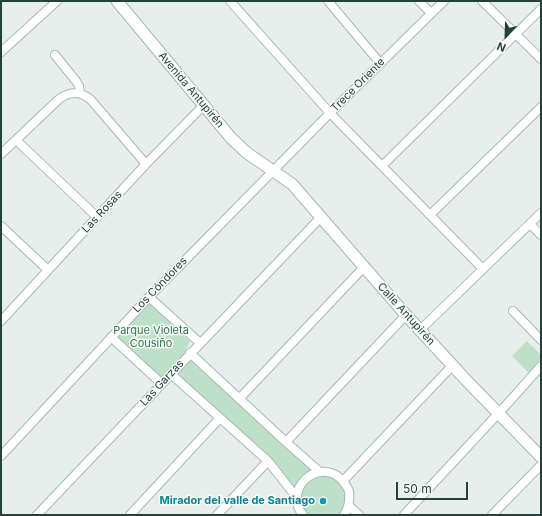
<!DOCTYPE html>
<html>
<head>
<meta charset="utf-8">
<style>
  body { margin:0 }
  #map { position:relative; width:542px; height:516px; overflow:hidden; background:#e6efeb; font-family:Inter,sans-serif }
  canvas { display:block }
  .frame { position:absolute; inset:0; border:2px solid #24423a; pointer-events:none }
  .north { position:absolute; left:486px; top:16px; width:40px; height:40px; -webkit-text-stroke:3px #f7fbf9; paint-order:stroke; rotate:203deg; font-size:11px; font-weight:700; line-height:16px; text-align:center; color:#24423a }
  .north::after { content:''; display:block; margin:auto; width:14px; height:18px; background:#24423a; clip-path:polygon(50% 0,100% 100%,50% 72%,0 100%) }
  .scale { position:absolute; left:396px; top:482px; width:72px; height:18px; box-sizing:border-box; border:2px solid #24423a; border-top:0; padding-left:5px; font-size:12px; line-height:14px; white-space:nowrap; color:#24423a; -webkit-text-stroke:3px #f7fbf9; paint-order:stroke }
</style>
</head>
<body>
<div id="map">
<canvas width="542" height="516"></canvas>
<div class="frame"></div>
<div class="north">N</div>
<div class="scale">50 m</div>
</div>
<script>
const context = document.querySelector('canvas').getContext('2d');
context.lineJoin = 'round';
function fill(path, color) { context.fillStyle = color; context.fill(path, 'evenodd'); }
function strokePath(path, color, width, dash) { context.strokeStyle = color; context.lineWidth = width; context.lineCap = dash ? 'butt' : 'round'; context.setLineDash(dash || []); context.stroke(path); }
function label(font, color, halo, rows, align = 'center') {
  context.font = font + ' Inter,sans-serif'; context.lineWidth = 3; context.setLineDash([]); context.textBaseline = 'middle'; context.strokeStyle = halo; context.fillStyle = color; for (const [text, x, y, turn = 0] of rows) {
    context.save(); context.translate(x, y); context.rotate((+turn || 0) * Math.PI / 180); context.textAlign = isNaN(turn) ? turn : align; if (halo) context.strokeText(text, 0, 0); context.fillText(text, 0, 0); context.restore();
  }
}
fill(new Path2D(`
  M148 300 190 342 185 351 320 476 328 475 341 483 357 515H307L304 511 300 498 170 370 161 378 114 338Z
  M527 341 541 355V362L530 374 512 356Z`), '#bfe0c8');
const minor = new Path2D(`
  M230 1 330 113 483 269
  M328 1 380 63
  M419 1 431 13
  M482 1 541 59
  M1 52 57 1
  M55 55 76 81 79 86 80 93
  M16 140 97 217
  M1 154 58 100C69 91 81 91 91 100L146 164
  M382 166 541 9
  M430 215 541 107
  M530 224 541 235
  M1 226 48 270
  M149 297 200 343
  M513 311 541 340
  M1 321 146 164 204 105
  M420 330 541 213
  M111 337 162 384
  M190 353 286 442 320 472
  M171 374 268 461 297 498
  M239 399 364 267
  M286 442 406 315
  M1 456 149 297 330 113 444 1
  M343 481 452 366
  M349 506 359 515
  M37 515 321 217
  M130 515 220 418
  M217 515 268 461
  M303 515C283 491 315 458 340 478 344 482 347 486 349 491 350 500 349 508 344 515
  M404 515 509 402 541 366
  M492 515 541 465`);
const tertiary = new Path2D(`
  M117 1 231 138 247 153 292 184 406 315 466 380 541 457`);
strokePath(minor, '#a8b8b2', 10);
strokePath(tertiary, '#a8b8b2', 13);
strokePath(minor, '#fff', 8);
strokePath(tertiary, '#fff', 11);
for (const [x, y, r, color] of [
  [323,501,4,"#0f9aa8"]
]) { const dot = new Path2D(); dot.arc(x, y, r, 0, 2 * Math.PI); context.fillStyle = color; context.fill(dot); strokePath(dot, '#f7fbf9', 1.5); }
label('11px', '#24423a', '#f7fbf9', [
  ["Trece Oriente",358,85,-45],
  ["Avenida Antupirén",191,90,50],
  ["Las Rosas",102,212,-47],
  ["Los Cóndores",160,285,-46],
  ["Calle Antupirén",406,314,48],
  ["Las Garzas",162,383,-47]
]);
label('11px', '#2d7a4b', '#f7fbf9', [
  ["Parque Violeta",151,331],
  ["Cousiño",151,344]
]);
label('bold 11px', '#0d838f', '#f7fbf9', [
  ["Mirador del valle de Santiago",315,501]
], 'right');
</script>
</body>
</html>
